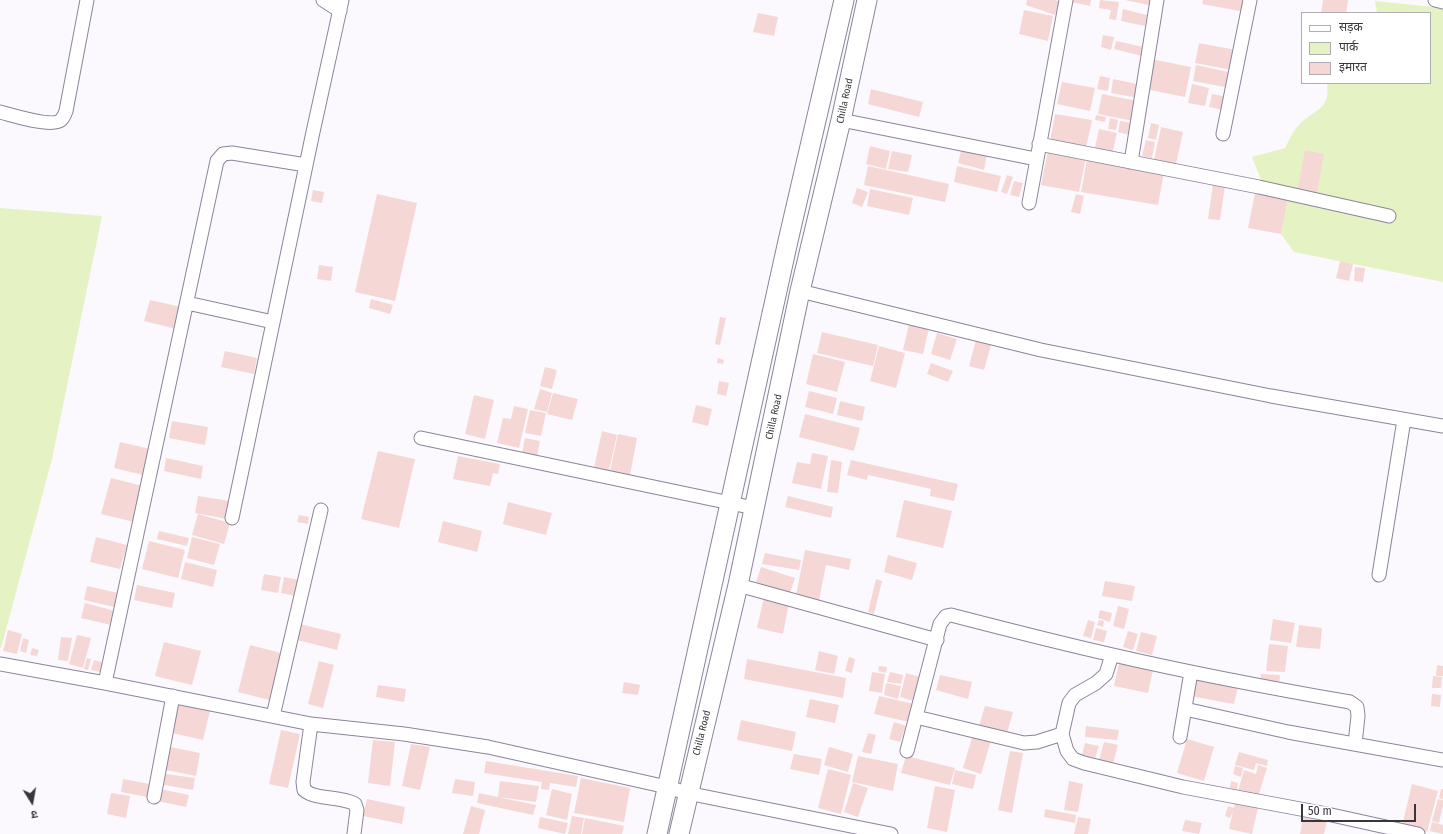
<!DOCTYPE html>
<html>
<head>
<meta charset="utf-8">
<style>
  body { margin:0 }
  #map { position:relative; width:1443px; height:834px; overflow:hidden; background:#fbf9fe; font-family:"Fira Sans Condensed","Noto Sans Devanagari",sans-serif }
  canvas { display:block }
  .legend { position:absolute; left:1301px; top:12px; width:130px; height:72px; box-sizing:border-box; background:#fff; border:1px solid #afaeb2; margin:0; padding:5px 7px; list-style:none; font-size:12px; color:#38353e }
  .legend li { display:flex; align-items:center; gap:8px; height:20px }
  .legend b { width:20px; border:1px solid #afaeb2 }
  .north { position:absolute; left:12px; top:782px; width:40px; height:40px; -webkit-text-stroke:3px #fff; paint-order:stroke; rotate:169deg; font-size:11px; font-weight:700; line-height:16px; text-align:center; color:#38353e }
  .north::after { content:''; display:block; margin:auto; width:14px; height:18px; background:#38353e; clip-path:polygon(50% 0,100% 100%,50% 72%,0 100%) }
  .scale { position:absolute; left:1301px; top:804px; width:115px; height:18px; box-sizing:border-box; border:2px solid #38353e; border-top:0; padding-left:5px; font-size:12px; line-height:14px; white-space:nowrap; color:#38353e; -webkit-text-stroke:3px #fff; paint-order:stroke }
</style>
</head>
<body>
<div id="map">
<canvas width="1443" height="834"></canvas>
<ul class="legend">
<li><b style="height:5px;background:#fff"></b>सड़क</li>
<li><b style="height:11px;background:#e5f2c3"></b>पार्क</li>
<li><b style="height:11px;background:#f5d8d5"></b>इमारत</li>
</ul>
<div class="north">उ</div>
<div class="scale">50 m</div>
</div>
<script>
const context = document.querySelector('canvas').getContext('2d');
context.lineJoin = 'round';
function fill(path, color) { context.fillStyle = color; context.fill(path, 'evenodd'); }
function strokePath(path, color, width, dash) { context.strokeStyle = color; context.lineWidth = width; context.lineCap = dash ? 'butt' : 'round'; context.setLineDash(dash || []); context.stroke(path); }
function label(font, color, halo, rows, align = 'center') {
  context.font = font + ' "Fira Sans Condensed",sans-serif'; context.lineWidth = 3.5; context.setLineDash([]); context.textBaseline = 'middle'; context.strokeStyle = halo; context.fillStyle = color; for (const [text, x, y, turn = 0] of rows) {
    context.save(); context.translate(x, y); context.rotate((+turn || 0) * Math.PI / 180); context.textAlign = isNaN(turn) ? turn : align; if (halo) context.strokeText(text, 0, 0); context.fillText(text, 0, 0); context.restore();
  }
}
fill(new Path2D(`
  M1375 1 1443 8V282L1294 252 1281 234 1288 200 1267 195 1252 157 1285 148C1289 141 1292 132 1298 126 1313 109 1331 111 1327 83H1430V13H1377Z
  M0 208 102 216 52 459 1 648H0Z`), '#e5f2c3');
fill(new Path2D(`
  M1027 0H1055L1060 2 1055 15 1026 5Z
  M1071 0H1091L1090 6 1071 2Z
  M1100 0 1119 2 1116 20 1109 19 1111 10 1099 8Z
  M1125 0H1150L1149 5Z
  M1203 0H1247L1245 12 1202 4Z
  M1323 0H1348L1346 13H1321Z
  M1123 9 1147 15 1145 26 1121 21Z
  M1024 10 1053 16 1048 41 1019 34Z
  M758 13 778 17 774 36 753 32Z
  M1103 35 1114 37 1111 50 1101 47Z
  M1116 41 1148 48 1146 57 1114 49Z
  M1199 43 1236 50 1232 70 1195 63Z
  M1151 59 1191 67 1185 97 1145 89Z
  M1196 65 1233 73 1230 88 1193 81Z
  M1100 76 1110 78 1108 91 1097 89Z
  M1113 79 1142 85 1139 98 1111 93Z
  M1062 82 1095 88 1090 111 1057 104Z
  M1192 84 1209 88 1205 106 1188 103Z
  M871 89 923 102 919 117 868 104Z
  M1102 94 1137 101 1133 121 1098 114Z
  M1212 94 1227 97 1224 110 1209 107Z
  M1055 114 1092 120 1086 148 1050 141Z
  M1096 115 1106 117 1105 122 1095 120Z
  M1110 118 1118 120 1116 130 1108 129Z
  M1120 121 1132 123 1130 135 1118 132Z
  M1151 123 1159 125 1156 140 1148 138Z
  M1161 127 1183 132 1176 164 1154 160Z
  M1099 129 1117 133 1112 155 1094 152Z
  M1146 140 1155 142 1152 158 1142 156Z
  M870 146 890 151 886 169 866 164Z
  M962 147 987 154 984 170 958 163Z
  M1048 150 1086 157 1079 192 1041 185Z
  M1305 150 1324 154 1317 192 1298 188Z
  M892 151 912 155 908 172 888 169Z
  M1087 159 1164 173 1158 205 1081 192Z
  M868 166 949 184 945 202 864 185Z
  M957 166 1001 176 997 192 954 182Z
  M1007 175 1013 177 1007 194 1001 192Z
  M1014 181 1023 183 1019 197 1010 195Z
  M1213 184 1225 186 1220 220 1208 219Z
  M857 188 868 192 862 207 852 203Z
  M870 189 913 198 909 215 867 206Z
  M313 190 324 192 322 203 311 201Z
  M1255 193 1288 199 1281 234 1248 228Z
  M377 194 417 203 395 301 355 292Z
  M1076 194 1084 196 1080 214 1071 212Z
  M1340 261 1353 264 1349 281 1336 278Z
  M319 265 333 267 331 281 317 279Z
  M1355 267 1365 268 1363 282 1354 281Z
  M371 299 393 305 390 314 369 308Z
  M150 300 181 307 176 329 144 321Z
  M720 317 726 318 720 345 715 344Z
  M909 324 929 328 923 354 903 350Z
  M822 332 878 345 873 366 817 353Z
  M937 333 957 339 950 360 931 354Z
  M976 340 991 345 984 370 969 366Z
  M879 346 905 353 896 388 870 381Z
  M225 351 257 358 254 374 221 367Z
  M813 354 845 362 837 392 806 384Z
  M718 358 724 360 723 364 717 363Z
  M931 363 953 371 948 382 927 374Z
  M545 367 557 370 552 389 540 386Z
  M719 381 729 383 726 396 717 394Z
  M540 389 552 393 547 412 534 409Z
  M809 391 837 398 833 414 805 407Z
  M553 393 578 399 572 420 547 414Z
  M474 395 494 400 485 439 465 434Z
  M840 401 865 407 862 421 837 415Z
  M696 405 712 409 708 426 692 422Z
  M514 406 528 409 519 448 497 443 503 418 511 419Z
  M530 410 546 413 541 436 525 433Z
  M805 414 860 428 854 451 799 437Z
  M172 421 208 427 205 445 169 438Z
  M602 431 617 435 608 475 593 472Z
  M618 434 637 438 630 475 610 471Z
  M525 438 540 441 537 456 522 453Z
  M120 442 150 449 143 475 114 468Z
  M378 451 415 459 399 528 361 519Z
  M812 453 828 456 821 489 792 483 797 462 810 464Z
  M458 456 500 464 498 474 493 473 490 486 453 479Z
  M166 458 203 466 201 479 164 471Z
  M831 460 842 462 838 493 827 492Z
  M851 460 958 484 954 501 930 496 931 489 868 475 867 480 847 475Z
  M111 478 143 486 134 522 101 514Z
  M198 496 230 501 227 519 195 513Z
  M788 496 833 507 831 518 785 507Z
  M904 500 952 511 943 548 896 537Z
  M508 502 552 513 546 535 503 524Z
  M198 514 230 523 224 544 192 535Z
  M299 515 309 517 308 524 297 522Z
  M443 521 482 531 477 552 438 542Z
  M159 531 189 538 187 546 157 539Z
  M96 537 127 545 120 569 90 562Z
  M192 537 220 544 214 565 187 558Z
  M149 541 185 550 178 578 142 569Z
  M805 550 851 559 849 570 826 565 819 600 796 595Z
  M765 553 801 560 799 570 762 564Z
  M888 555 917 563 912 580 884 572Z
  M185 562 217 570 213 587 181 579Z
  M761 567 795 578 790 593 756 582Z
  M264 574 281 577 278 593 261 590Z
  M284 577 299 580 296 596 281 593Z
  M876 579 882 581 874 614 868 612Z
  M1105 581 1135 586 1132 601 1102 596Z
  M137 585 175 593 172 608 134 600Z
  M87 586 118 593 114 607 84 600Z
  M764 597 789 603 783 634 757 628Z
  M85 603 115 611 111 625 81 618Z
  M1118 606 1129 609 1124 629 1113 626Z
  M1100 610 1112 613 1110 622 1098 618Z
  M1273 619 1295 623 1291 643 1270 640Z
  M1088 620 1095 622 1091 638 1083 636Z
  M1099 620 1104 621 1103 627 1097 625Z
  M300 624 341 634 337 650 297 640Z
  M1299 625 1322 628 1320 649 1296 647Z
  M1096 628 1107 631 1104 642 1093 640Z
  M8 630 22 634 17 654 3 651Z
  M1128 631 1138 634 1133 650 1123 647Z
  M1141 632 1157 636 1152 655 1136 651Z
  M77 635 91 638 83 668 69 664Z
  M61 637 72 638 68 661 58 660Z
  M23 638 29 640 26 653 20 651Z
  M164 642 201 651 192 685 155 676Z
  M1269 644 1288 646 1285 672 1266 671Z
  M250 645 281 653 269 700 238 692Z
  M32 648 39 650 37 656 30 655Z
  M819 651 838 656 834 674 815 670Z
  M849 657 855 659 852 673 845 671Z
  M87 658 91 659 88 670 84 669Z
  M747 659 846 678 843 698 744 679Z
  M94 660 106 663 104 673 91 670Z
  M319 661 334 665 323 708 308 704Z
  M1119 663 1153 670 1148 693 1114 686Z
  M1437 665 1443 666V676H1436Z
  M879 666 887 667 886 673 878 671Z
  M872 672 885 674 882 693 869 691Z
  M890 672 903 675 901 684 887 682Z
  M906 673 920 677 914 701 900 697Z
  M1261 674 1280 675 1279 686 1260 684Z
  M940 675 972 682 968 699 936 690Z
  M1433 676 1442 677 1441 688H1432Z
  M1193 678 1238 686 1234 704 1190 696Z
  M624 682 640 685 638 695 622 693Z
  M886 683 901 686 898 699 884 695Z
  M378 685 406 689 404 702 376 697Z
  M1432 694 1441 695 1440 707 1431 706Z
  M879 696 914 704 909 722 874 714Z
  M810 699 839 705 835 723 806 717Z
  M178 704 210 711 203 740 172 733Z
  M985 706 1013 712 1007 733 979 726Z
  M741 720 796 732 792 751 737 740Z
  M894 722 906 726 900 742 889 739Z
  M1086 726 1119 730 1117 740 1085 737Z
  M281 730 300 734 288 788 269 784Z
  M974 731 992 737 981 774 963 768Z
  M868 733 876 735 871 754 862 752Z
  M1187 739 1214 747 1204 781 1177 773Z
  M373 740 395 742 390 786 368 783Z
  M1104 742 1118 745 1113 764 1099 760Z
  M1085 743 1099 746 1095 758 1082 755Z
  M411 744 430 747 420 790 402 786Z
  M170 747 200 753 196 776 166 770Z
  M829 747 853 754 848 772 824 765Z
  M1010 751 1023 753 1012 813 998 810Z
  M1239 752 1268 760 1267 766 1256 763 1254 770 1235 765Z
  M794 754 822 759 819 775 790 769Z
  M858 756 898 764 893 791 852 782Z
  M906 756 955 768 950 785 901 773Z
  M486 761 578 776 576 787 550 783 549 790 541 789 542 782 484 773Z
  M1258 765 1267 768 1258 797 1238 791 1244 770 1256 774Z
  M1235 766 1243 768 1241 777 1233 774Z
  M828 769 851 775 841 814 818 808Z
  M955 770 976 775 973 789 952 784Z
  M166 774 195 778 193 790 164 785Z
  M581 778 630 788 624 822 574 813Z
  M123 779 155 785 153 798 121 792Z
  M455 779 475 782 473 796 452 793Z
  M500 781 539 786 536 802 498 797Z
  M1069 781 1083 784 1078 812 1064 810Z
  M1231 781 1238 783 1237 790 1230 788Z
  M853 783 868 788 858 817 844 812Z
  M1412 784 1438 791 1427 832 1402 826Z
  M935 786 955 790 947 832 927 828Z
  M160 789 189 795 186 807 157 801Z
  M552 789 572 794 567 820 546 815Z
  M1441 789H1443V799L1439 798Z
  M111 793 130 796 126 818 107 814Z
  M479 793 536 805 533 815 477 803Z
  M367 799 405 807 402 824 363 816Z
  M1438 799 1443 800V806L1439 823 1432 821Z
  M1235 802 1258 808 1252 834 1229 829 1233 811 1230 818 1225 816 1228 806 1234 808Z
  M471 806 485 810 479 834H463Z
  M1045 809 1076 815 1075 823 1044 817Z
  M1304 813 1328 817 1324 834H1300Z
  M572 816 584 818 581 834H568Z
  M540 817 568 823 565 834 538 828Z
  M1078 817 1091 819 1088 834H1074Z
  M585 818 624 826 622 834H582Z
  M1185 820 1202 823 1199 834 1182 831Z
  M1432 822 1443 825V834L1430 831Z`), '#f5d8d5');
const street = new Path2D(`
  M323 0 340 11
  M1435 0 1443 2
  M0 112C12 115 52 128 61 120 63 118 65 114 66 111L87 0
  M841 120 1036 159
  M1223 134 1250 0
  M1039 144 1259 187 1389 216
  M1131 162 1157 0
  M1029 203 1066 0
  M800 291 1041 350 1271 396 1443 426
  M187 303 273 322
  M421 438 754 508
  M232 518 313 132 342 0
  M1379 575 1404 420
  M738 585 937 640
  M1112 655 1106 674 1096 683 1075 695 1069 703 1062 734 1067 751 1073 759 1084 763 1183 787 1327 814 1418 834
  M0 664 105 683 311 724 404 734 488 747 667 787 687 793 891 834
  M105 683 217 161 223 154 232 153 306 165
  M1185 709 1288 732 1443 760
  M273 716 321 510
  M916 717 1024 743 1037 742 1062 734
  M311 724 303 782 304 790C318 801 339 795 355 804L357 810 354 834
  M1180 737 1191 672
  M907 751 940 624 946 616 951 615C1005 629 1059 643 1113 655 1191 673 1270 688 1350 702L1357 707 1358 716 1355 744
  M154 797 173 696`);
const secondary = new Path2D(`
  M657 834 788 241 844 0
  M679 834 738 585 800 291 841 120 867 0`);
strokePath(street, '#8c8599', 15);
strokePath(secondary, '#8c8599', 21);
strokePath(street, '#fff', 13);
strokePath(secondary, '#fff', 19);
label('10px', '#38353e', '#fff', [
  ["Chilla Road",845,101,-78],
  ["Chilla Road",774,417,-78],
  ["Chilla Road",702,733,-76]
]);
</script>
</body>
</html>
